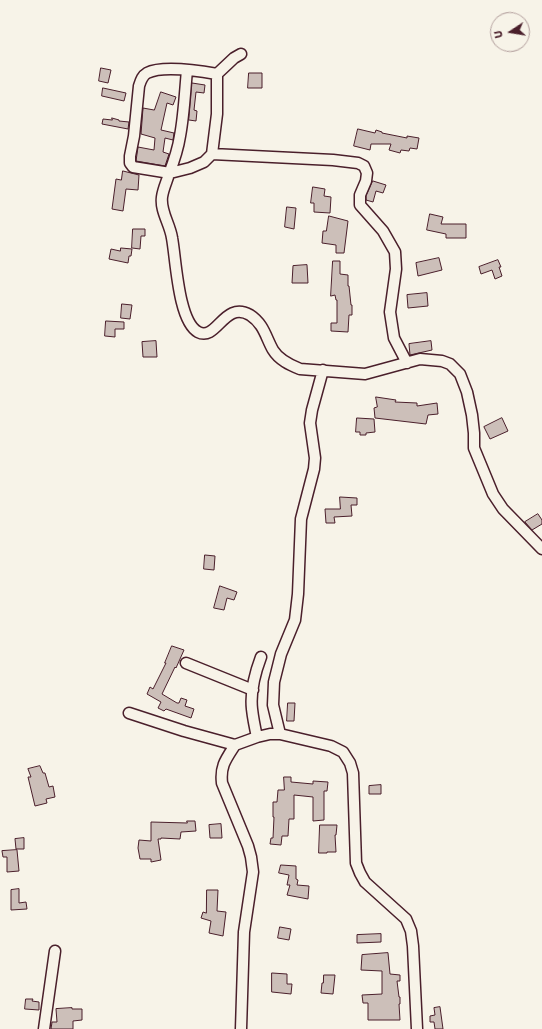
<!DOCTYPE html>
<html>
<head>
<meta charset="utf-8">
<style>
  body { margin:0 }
  #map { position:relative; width:542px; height:1029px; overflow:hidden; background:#f7f3e8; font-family:"Shantell Sans",sans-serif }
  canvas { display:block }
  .north { position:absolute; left:490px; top:12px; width:40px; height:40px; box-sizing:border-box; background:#f7f3e8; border:1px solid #b29e9c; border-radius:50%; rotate:258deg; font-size:11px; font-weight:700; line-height:16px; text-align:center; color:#4a1f2b }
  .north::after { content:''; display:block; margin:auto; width:14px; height:18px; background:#4a1f2b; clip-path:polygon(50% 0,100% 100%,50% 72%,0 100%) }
</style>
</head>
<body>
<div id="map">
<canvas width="542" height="1029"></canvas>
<div class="north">U</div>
</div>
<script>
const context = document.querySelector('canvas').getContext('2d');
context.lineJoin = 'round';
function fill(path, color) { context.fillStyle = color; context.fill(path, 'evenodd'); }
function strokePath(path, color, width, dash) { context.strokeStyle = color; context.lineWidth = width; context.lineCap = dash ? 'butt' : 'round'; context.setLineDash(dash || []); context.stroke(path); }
const building = new Path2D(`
  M101 68 111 70 108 83 99 81Z
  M249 73H262V88H248Z
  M192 83 205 85 204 93 196 92 194 110 197 111 196 121 189 120Z
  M103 88 126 93 124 101 102 96Z
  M161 92 176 97 173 105 167 103 161 130 174 133 173 140 165 138 163 152 169 154 165 166 136 161 138 147 154 150 155 138 141 134 143 108 154 110Z
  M112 118 119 120V121L129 122 128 129 102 124 103 119 112 120Z
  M358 129 375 133 376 130 382 132V133L407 138V136L419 138 417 149 410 148 409 151 401 150 400 153 389 150 391 144H371L370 150 354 146Z
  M123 171 139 175 138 190 126 189 123 211 112 209 116 179 121 180Z
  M373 181 386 185 383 193 376 191 373 202 366 200V196Z
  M313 187 325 189 324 196 331 197 330 213 314 212V203H311Z
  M287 207 296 208 294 229 285 227Z
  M430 214 443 217 441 224H466V238H446V234L427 230Z
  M329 216 348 221 344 253H336V245L322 243 323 231H326Z
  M133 229H145V236H141L140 249 132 248Z
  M121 248 132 249 131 256H129L128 263 109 259 111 249 120 251Z
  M439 258 442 270 418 276 416 263Z
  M498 260 501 267H499L502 276 495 279 492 270 481 274 479 267Z
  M333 261H340V274L348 275V286H349L351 305H352V315H349L348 332 331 331V323H337V300H336L335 295 331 296Z
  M307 265 308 283H292L293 266Z
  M427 293 428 306 408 308 407 295Z
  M122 304 132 305 130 319 121 318Z
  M106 321 124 322V329H115V337L105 336Z
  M156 341 157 357H143L142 342Z
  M431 341 432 350 410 355 409 344Z
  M376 397 396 400 395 402 417 403V406L437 403 438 414 428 415 426 424 375 418 374 408 377 407Z
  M357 418 374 419 375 432 366 433V435H360V432H356Z
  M502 418 508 431 490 439 484 427Z
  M340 497 357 498V505H351L352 516 334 517 335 523H326L325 509H340Z
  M538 514 542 520V524L532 530 525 522Z
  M205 555 215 556 214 570 204 569Z
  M220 586 237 592 234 600 227 598 224 610 214 608Z
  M172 646 184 650 176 668 175 667 162 694 177 703H179L181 698 187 700 185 706 194 709 191 718 166 709 164 711 158 708 161 702 147 694 150 687 153 689 166 663H165Z
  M288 703H295L294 721H287Z
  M40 766 43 773H45L49 787 53 786 55 797 46 799 47 803 35 806 28 777H31L28 769Z
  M284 777H291V782L313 784V781L328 782 327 791H324V820L313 821V797L294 795V819H289L288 836H282L281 845 270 844 271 838H273L274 817H273V802H277L278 790H284Z
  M381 785V794H369V786Z
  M187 821H195L196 831 181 832 180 839 161 838V839H158L161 860 151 862V859H140L138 848 139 840 151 841V822L187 823Z
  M221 824 222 838H210L209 825Z
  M320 825H337L336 835H335L336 852H327V853H319Z
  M24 838V849H16L15 839Z
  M17 850 19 871 7 872V857H3L2 851Z
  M281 865 296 866V879L298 880 297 885 309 886 308 899 287 895 290 885H287L289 875 279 873Z
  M19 889V903L26 902 27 909 11 910V890Z
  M207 890H218L217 911 226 912 223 936 209 933 211 921 201 918 203 912 206 913Z
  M280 927 291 929 289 940 278 938Z
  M381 934V942L357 943V935Z
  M388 953 390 974 400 975V981H397L399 997H400V1004H399L400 1020H368V1003H363L362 995 382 994V971L361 970 362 955Z
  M272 973 287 974V984H292L291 994 272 992Z
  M324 975H335L333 994 321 993 322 983H323Z
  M26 999H33L32 1001 39 1002V1010L25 1009Z
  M440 1007 443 1029H435L434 1022H430V1016L435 1015 434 1008Z
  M72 1008V1009H82V1020L73 1021V1029H51L52 1022H57L56 1009Z`);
fill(building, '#ccbfb9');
strokePath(building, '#4a1f2b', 1);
const minor = new Path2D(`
  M187 70C185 91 184 115 180 136 178 149 174 161 169 174 167 181 163 189 162 197 160 211 170 224 172 238 176 259 178 321 198 332 217 342 224 300 250 315 264 324 266 338 273 350 279 360 290 365 300 369L365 374 420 359 442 361 450 364 460 374 467 392 472 415 474 433V448L493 494 503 509 542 549
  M217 74C200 71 163 65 147 73 142 76 141 80 139 86L134 136 130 156V163L133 167 170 173 190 168 204 162 212 154 217 114V74L234 58 241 54
  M212 154 333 160 358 163 364 166 367 173 366 181 360 195V205L383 231 395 252 396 269 390 312 394 338 407 363
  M186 663 253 690
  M129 713 184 731 235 745 257 737 270 734H280L331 746 343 752 350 763 353 773 356 863 360 873 365 882 406 919 411 931 413 946 417 1029
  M280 734 273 705 274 682 281 654 295 620 298 594 301 519 314 469 315 458 310 423 312 410 323 370
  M257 737C255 728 253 718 252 709 250 691 255 673 261 657
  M235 745C226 759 220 766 222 783L248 846 251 857 253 872 244 932 241 1029
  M44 1029 55 951`);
strokePath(minor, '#4a1f2b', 13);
strokePath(minor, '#f7f3e8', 10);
</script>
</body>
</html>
